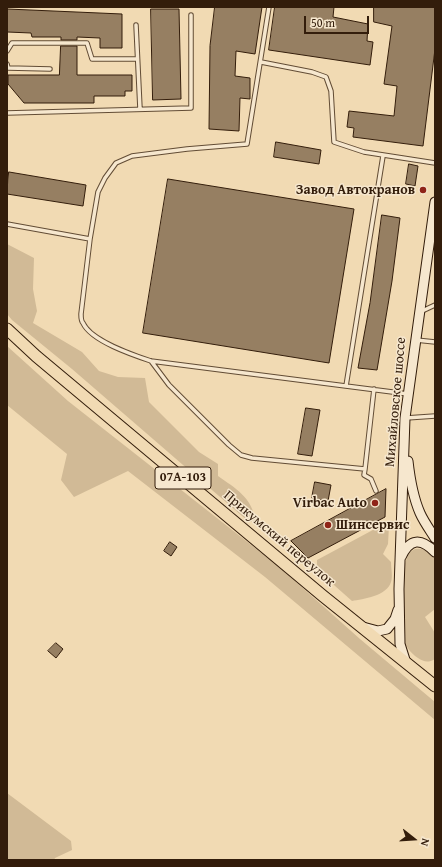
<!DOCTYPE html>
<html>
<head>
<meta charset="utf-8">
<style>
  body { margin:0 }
  #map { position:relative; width:442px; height:867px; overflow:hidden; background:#f1dab3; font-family:"Gentium Book Plus",serif }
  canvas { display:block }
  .frame { position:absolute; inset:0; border:8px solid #331d0b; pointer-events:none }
  .north { position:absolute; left:394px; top:819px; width:40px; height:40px; -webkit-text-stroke:3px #f6e7ce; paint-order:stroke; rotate:107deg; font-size:11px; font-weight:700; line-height:16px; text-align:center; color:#331d0b }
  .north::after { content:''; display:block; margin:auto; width:14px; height:18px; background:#331d0b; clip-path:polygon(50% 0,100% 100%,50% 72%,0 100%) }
  .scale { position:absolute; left:304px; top:16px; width:65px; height:18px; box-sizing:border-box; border:2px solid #331d0b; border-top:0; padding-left:5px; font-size:12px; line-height:14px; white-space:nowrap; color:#331d0b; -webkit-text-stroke:3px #f6e7ce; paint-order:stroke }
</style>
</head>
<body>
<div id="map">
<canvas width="442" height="867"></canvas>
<div class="frame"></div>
<div class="north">N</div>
<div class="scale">50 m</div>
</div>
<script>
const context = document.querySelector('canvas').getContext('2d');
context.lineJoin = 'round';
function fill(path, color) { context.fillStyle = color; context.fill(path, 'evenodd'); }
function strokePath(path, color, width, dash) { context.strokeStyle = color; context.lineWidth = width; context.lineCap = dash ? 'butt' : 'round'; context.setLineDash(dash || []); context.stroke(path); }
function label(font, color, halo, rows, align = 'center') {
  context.font = font + ' "Gentium Book Plus",serif'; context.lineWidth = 3; context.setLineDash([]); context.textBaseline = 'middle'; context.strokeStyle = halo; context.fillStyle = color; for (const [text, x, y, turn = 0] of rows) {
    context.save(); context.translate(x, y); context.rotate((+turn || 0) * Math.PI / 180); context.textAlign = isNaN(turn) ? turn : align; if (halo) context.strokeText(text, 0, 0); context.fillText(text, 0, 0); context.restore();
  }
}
fill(new Path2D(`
  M7 244 34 258 33 289 37 311 33 323 82 352 99 371 118 377 145 378 149 402 199 452 218 464V476C235 488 253 498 255 521L249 522 72 369 12 320 7 314Z
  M7 346 68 401 278 566 360 639 435 702V720L265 577 128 471 74 497 61 480 67 454 7 405Z
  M384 524 389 526 388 544 383 554 391 562C391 568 393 577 391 582 387 596 363 599 352 601L317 570V560Z
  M415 549C424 548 428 551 435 556V609L425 617 435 633V659C428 663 424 662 418 658 410 653 404 644 402 635 401 629 402 622 402 616 402 595 399 570 410 552Z
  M7 793 71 841 72 850 55 858 54 860H7Z`), '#d1ba96');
const building = new Path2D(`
  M215 7H262L255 54 236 51 235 76 250 78V99L240 98 239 131 209 129 210 46Z
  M275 7H334L333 17 368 24 367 41 373 42 370 65 269 50Z
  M374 7H435V49L423 146 353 137 354 128 347 127 349 111 394 116 397 86 384 84 392 26 374 22Z
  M7 9 122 14V48H100V38L77 37V40H61V37H32L31 33 7 32Z
  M151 9H179L181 99 153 100Z
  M61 46H77V75H132V91H125V96H94V103H24L8 84V75H59Z
  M276 142 321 150 319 164 274 157Z
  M409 164 418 166 415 186 406 184Z
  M9 172 86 185 83 206 7 194Z
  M168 179 354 209 329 363 143 333Z
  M382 215 400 218 392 281 377 370 358 368 370 303Z
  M306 408 320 410 312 456 298 454Z
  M315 482 331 485 328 501 312 498Z
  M386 489 385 517 308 558 291 541Z
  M170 542 177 547 171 556 164 551Z
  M56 643 63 649 56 658 48 651Z`);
fill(building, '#967f62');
strokePath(building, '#331d0b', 1);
const lane = new Path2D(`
  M136 25 140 109
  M7 51 12 43H87L92 59H137
  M261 62 312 72 326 77 331 91 334 142 364 152 435 163
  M7 64 8 68 50 69
  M7 113 191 108V15
  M7 224 90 239 81 314C81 317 81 321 83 323 91 341 133 355 151 361L408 394
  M90 239 98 192 105 178 116 163 132 156 187 149 247 144 269 7
  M420 312 435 305
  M416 340 435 342
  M151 361 169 385 229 445 241 455 252 458 365 469 374 389
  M346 386 383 156
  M406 418 435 416
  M365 469 364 475 371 479 376 491`);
const secondary = new Path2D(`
  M408 461C410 479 413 497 420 513 424 522 430 530 435 538
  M401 557C410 538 421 538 435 552
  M363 627 378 631 387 629 395 619 398 610
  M406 663 400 644 399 589 405 418 435 202`);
const primary = new Path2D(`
  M7 329 36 356 323 596 435 686`);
strokePath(lane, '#624c35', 5.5);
strokePath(secondary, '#331d0b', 11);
strokePath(primary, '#331d0b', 13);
strokePath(lane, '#f6e7ce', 3.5);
strokePath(secondary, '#f6e7ce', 9);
strokePath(primary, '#f1dab3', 11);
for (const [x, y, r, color] of [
  [423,190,4,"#8f2418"],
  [375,503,4,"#8f2418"],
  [328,525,4,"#8f2418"]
]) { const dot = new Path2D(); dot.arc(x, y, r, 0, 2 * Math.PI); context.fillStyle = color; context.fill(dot); strokePath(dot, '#f6e7ce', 1.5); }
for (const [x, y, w] of [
  [183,478,56]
]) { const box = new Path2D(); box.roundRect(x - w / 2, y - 11, w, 22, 3); context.fillStyle = '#f6e7ce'; context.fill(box); strokePath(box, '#331d0b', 1); }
label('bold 13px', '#331d0b', null, [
  ["07А-103",183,478]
]);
label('bold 14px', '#331d0b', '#f6e7ce', [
  ["Завод Автокранов",415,190],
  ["Virbac Auto",367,503],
  ["Шинсервис",336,525,"left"]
], 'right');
label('14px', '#331d0b', '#f6e7ce', [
  ["Михайловское шоссе",396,402,-85],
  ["Прикумский переулок",279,539,40]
]);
</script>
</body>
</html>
